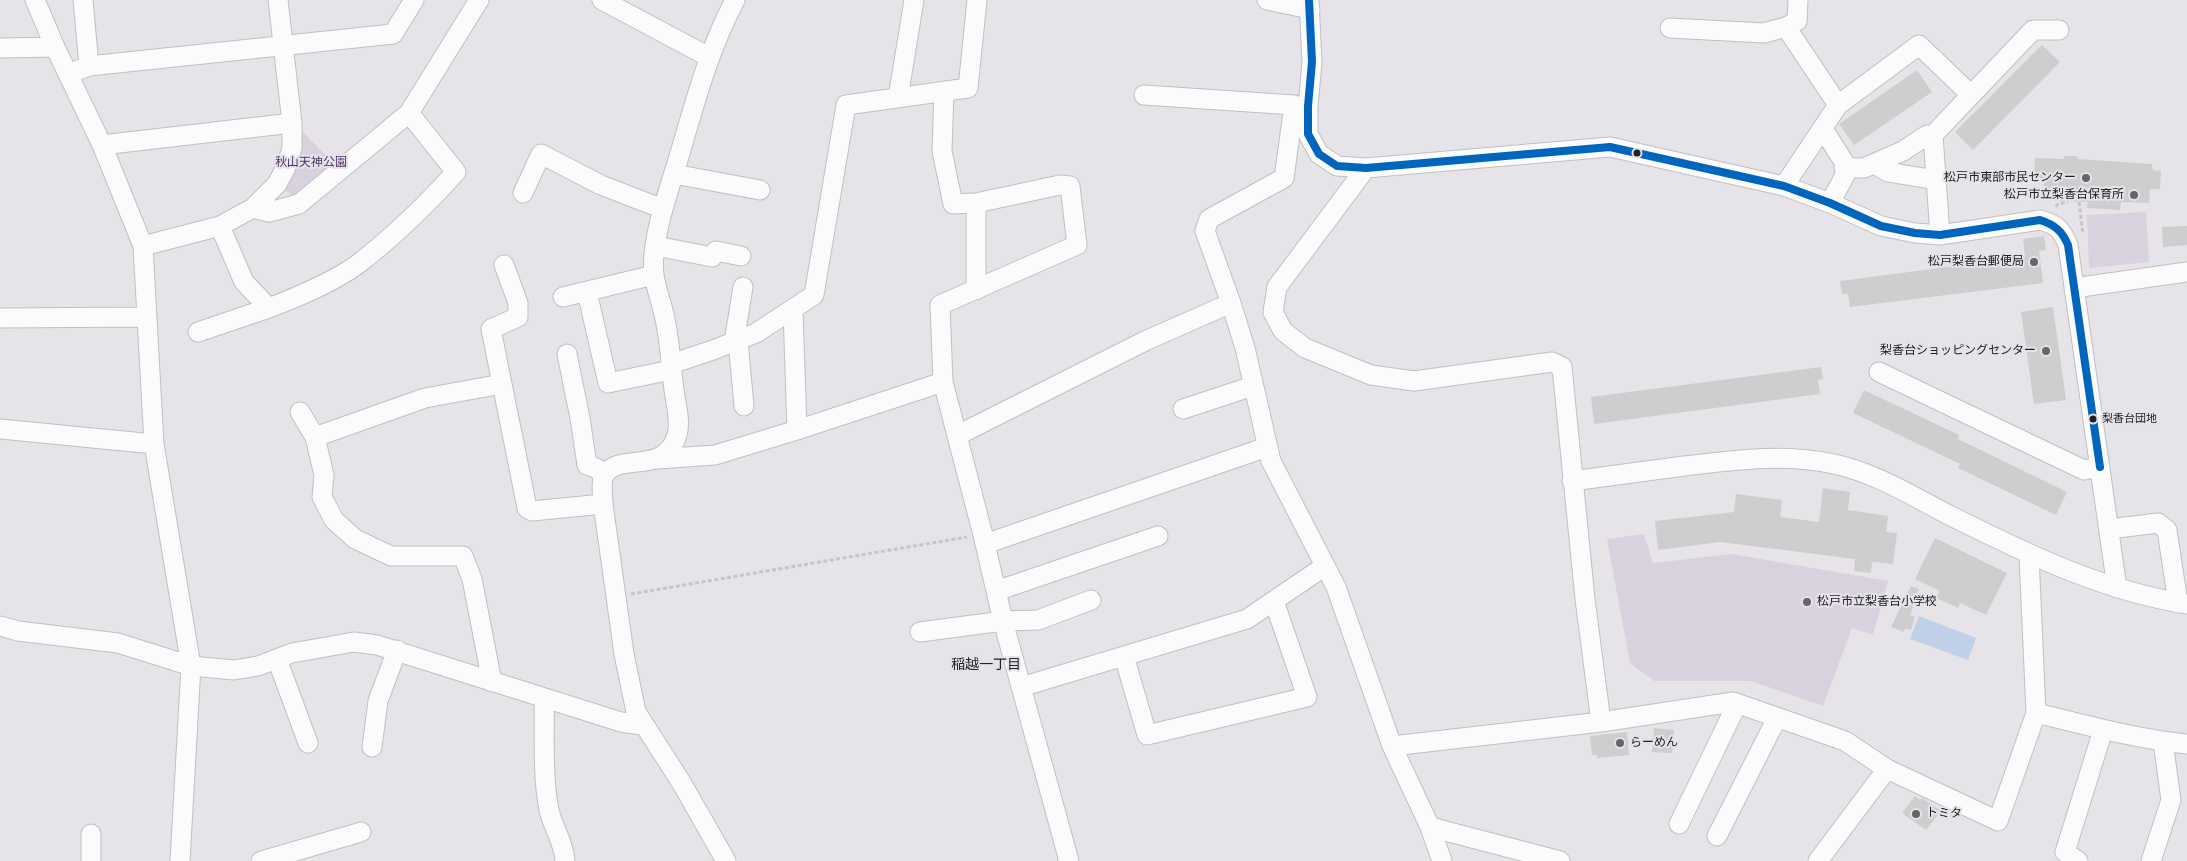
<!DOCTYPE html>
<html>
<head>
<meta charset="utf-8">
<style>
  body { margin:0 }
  canvas { display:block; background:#e6e4e8 }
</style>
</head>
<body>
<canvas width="2187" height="861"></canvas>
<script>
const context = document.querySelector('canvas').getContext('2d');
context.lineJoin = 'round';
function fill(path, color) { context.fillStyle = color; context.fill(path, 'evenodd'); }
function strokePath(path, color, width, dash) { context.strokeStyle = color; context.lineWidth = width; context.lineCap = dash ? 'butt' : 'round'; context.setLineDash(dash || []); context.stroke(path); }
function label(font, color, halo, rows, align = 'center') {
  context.font = font + ' "Titillium Web","Noto Sans JP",sans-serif'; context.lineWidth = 4; context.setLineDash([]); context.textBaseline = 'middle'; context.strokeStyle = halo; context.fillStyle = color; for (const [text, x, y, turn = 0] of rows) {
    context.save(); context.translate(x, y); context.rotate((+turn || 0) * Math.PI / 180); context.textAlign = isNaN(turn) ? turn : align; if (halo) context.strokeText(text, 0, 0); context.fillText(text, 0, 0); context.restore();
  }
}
fill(new Path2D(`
  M299 128 333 163 299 200 283 189Z
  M2146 212 2149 262 2089 268 2087 215Z
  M1644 534 1653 563 1732 554 1888 581 1873 635 1852 628 1823 706 1751 681H1654L1630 663 1607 539Z`), '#d8d2df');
fill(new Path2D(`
  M1919 616 1976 638 1968 660 1910 639Z`), '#c0d1e7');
fill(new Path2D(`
  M2042 45 2060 62 1973 150 1955 132Z
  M1917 70 1932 92 1854 145 1839 124Z
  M2064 156H2077L2078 159 2152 164 2153 170 2161 171 2160 189H2150L2149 203 2121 202 2120 210 2087 208 2088 202 2043 200 2044 179 2034 177 2035 158 2064 159Z
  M2187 226V245L2163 247 2162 227Z
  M2044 236 2046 250 2039 251 2043 283 1850 307 1848 294H1842L1840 281 2025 257 2023 239Z
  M2053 307 2066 400 2034 404 2021 312Z
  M1821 367 1823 379 1818 380 1820 394 1594 424 1591 397Z
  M1864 390 1959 435 1958 439 2067 492 2056 515 1958 468 1960 464 1853 413Z
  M1823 488 1850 492 1848 510 1888 516 1886 532 1897 533 1893 564 1872 562 1871 573 1854 571 1855 559 1720 542 1658 550 1655 521 1734 512 1736 494 1782 500 1780 517 1819 522Z
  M1935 538 2007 573 1986 615 1960 603 1958 608 1936 598 1940 591 1915 579Z
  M1911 586 1919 589 1910 615 1915 617 1911 630 1905 628 1904 632 1891 627Z
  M1654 728 1674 730 1672 753 1652 752Z
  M1627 732 1629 755 1597 758V755H1592L1590 736Z
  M1915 796 1920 800 1922 798 1941 811 1926 830 1902 813Z`), '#cfcdce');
const minor = new Path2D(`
  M35 0 55 47 102 145 143 246 154 444 191 666 180 861
  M83 0 89 66
  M602 0 709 57
  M1267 0 1310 9
  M1309 0 1312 62 1308 106V134L1319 154 1337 166 1366 168 1610 147 1784 186 1830 203 1881 226 1915 233 1940 235 2040 220C2058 225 2061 229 2068 245L2117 588
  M1786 27 1838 105
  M1670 28 1764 33 1786 27 1797 21 1798 0
  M0 48 55 47
  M68 74 89 66 393 34 414 0
  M898 98 914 0
  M1823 129 1844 162 1845 175 1830 203
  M102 145 292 123
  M1874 164 1888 172 1936 180
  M1366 168 1277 287 1273 312 1283 331 1305 348 1371 375 1414 381 1552 362 1562 367 1585 599 1601 722
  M1844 168H1864L1903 151 1927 135H1933
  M674 174 760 190
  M1784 186 1838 105 1919 45 1971 95
  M523 193 541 154 601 185 663 209
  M253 208 269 212 299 204 409 113 479 0
  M220 226 244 282 269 308C297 297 334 282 358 264 393 237 426 205 456 172L409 113
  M1940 235 1933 135 2033 30H2059
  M143 246 220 226 253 208 277 184 286 167 292 148V123L278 0
  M656 246 712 257 716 251 741 256
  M504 265 518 303V317L491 329 527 508 532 511 603 504
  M2074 288 2187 272
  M976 290V203
  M587 292 608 383 671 370
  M563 297 654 275
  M1231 303 1245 348 1271 461 1336 587 1392 746 1430 827 1442 861
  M793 310 797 430
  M0 318 147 317
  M198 332 269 308
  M738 341 744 406
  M734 342 743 287
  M567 354 580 418 587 465 596 468 604 475
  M671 364 713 350 756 333 814 295 846 105 968 88 977 0
  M1879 372 2084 470 2100 467
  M943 382 940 305 1077 245 1070 186 1060 185 976 203 953 204 942 151 944 91
  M1183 409 1253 386
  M300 412 315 437 324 475 322 497 334 520 355 539 391 556H463L472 579 492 682
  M0 429 154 444
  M958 435 1145 341 1231 303 1205 231 1209 219 1284 178 1294 105 1144 95
  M315 437 425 398 502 384
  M657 459 715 455 797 430 943 382 983 535 1003 621 1069 861
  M1572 481C1609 476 1647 471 1684 466 1735 460 1784 453 1834 464 1876 473 1914 497 1951 516 2027 554 2103 591 2187 604
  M2109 529 2158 523 2167 530 2178 603
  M985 544 1267 447
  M996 591 1158 536
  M0 626 18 631 118 643 191 666 234 670 258 666 292 653 354 642 377 645 621 722 642 725
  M920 632 1003 621 1038 620 1091 600
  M1124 656 1147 735 1307 697 1274 601
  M277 659 308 743
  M1021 687 1247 619 1325 566
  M544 698C545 735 542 774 549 810 553 828 564 842 565 861
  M2036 713C2086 725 2136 739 2187 744
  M1392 746 1601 722 1733 702 1845 741 1887 769 1998 821 2036 713 2029 556
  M372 747 378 701 397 650
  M1679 824 1737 704
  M1430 827 1560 861
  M1717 836 1777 718
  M91 861V834
  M261 861 361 832
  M726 861 681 782 636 712 624 654 603 504C603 496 600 481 605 474 620 452 665 476 677 435 681 421 676 405 674 390 671 367 670 342 665 319 662 304 656 289 654 275 650 243 668 192 678 160 694 106 708 51 735 0
  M1818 861 1887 769
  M2078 861 2065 852 2103 730
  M2151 861 2171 800 2163 742`);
strokePath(minor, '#c0bfc2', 21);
strokePath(new Path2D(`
  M2079 202 2083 234
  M2056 207 2058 204 2068 202
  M631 594 967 537`), '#c6c5c7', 3, [4, 2.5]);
strokePath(minor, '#fbfbfc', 19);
strokePath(new Path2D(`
  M1309 0 1312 62 1308 106V134L1319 154 1337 166 1366 168 1610 147 1784 186 1830 203 1881 226 1915 233 1940 235 2040 220C2055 225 2062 231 2068 245L2100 467`), '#0065bd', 8);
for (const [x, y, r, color] of [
  [1637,153,4.5,"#212023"],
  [2086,178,5,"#666568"],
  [2134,195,5,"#666568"],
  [2034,262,5,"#666568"],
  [2046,351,5,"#666568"],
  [2093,419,4.5,"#212023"],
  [1807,602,5,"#666568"],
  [1620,743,5,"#666568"],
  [1916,814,5,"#666568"]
]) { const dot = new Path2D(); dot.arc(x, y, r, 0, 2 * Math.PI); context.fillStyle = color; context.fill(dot); strokePath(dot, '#e6e2ea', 2); }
label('11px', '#212023', '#e6e2ea', [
  ["梨香台団地",2102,419]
], 'left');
label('12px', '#503866', '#e6e2ea', [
  ["秋山天神公園",311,163]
]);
label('12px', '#212023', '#e6e2ea', [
  ["松戸市東部市民センター",2076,178],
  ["松戸市立梨香台保育所",2124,195],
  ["松戸梨香台郵便局",2024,262],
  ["梨香台ショッピングセンター",2036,351],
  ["松戸市立梨香台小学校",1817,602,"left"],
  ["らーめん",1630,743,"left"],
  ["トミタ",1926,814,"left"]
], 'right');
label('14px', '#212023', '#e6e2ea', [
  ["稲越一丁目",986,666]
]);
</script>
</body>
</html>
